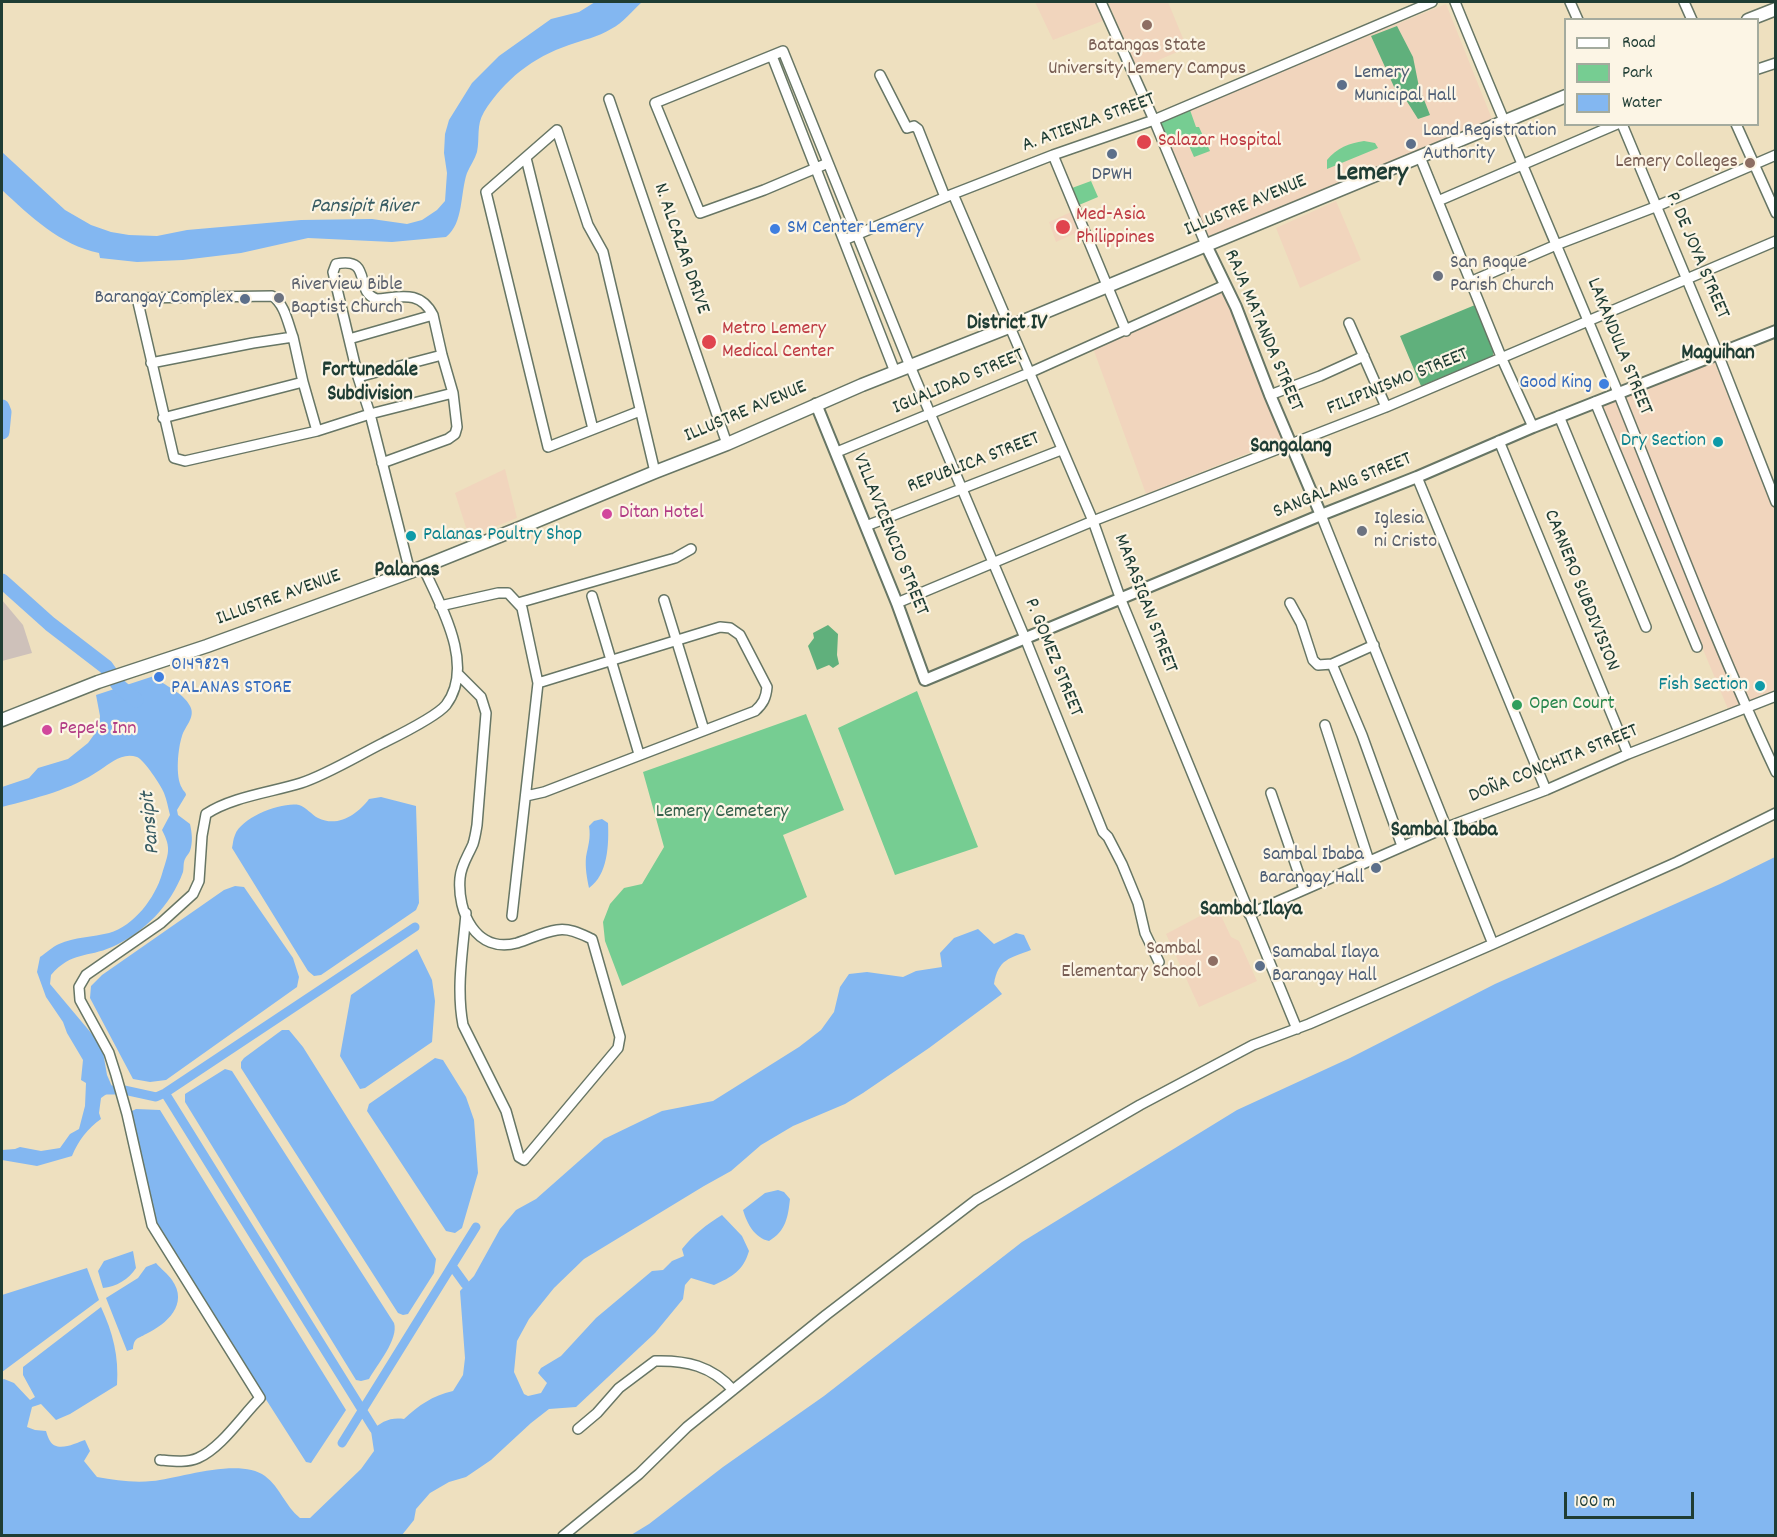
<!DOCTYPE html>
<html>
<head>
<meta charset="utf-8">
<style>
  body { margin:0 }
  #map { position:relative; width:1777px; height:1537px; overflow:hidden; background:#eee0bf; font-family:Dekko,sans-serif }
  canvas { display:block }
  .frame { position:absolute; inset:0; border:3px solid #1f3d34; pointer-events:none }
  .legend { position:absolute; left:1564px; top:18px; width:195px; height:108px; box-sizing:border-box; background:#fcf5e5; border:2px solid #a4ab9e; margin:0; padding:8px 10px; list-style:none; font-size:18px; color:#1f3d34 }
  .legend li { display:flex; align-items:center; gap:12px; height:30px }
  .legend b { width:30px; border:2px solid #a4ab9e }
  .scale { position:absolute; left:1564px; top:1492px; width:130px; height:27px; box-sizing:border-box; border:3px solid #1f3d34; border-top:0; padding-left:8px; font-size:18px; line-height:21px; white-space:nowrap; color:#1f3d34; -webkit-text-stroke:4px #fcf5e5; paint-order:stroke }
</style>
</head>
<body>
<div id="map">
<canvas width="1777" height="1537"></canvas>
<div class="frame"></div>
<ul class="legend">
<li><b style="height:8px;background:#fff"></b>Road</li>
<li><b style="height:16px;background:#76cd92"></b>Park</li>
<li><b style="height:16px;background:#83b7f1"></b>Water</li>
</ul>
<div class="scale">100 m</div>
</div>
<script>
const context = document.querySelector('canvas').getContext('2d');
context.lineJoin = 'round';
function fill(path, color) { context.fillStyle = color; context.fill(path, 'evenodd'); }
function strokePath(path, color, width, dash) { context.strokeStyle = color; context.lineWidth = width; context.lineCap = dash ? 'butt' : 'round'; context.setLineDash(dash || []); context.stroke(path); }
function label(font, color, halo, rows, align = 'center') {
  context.font = font + ' Dekko,sans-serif'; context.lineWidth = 4.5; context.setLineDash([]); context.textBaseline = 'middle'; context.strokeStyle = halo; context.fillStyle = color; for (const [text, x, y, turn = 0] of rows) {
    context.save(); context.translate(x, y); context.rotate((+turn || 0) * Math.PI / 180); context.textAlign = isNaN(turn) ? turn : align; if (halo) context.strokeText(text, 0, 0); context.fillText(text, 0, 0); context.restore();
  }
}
fill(new Path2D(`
  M1035 2H1097L1105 20 1053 40Z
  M1108 2H1168L1187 48 1137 69Z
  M1446 4 1492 119 1208 237 1158 128 1159 121Z
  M1336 201 1361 260 1300 288 1276 228Z
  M1071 212 1078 232 1056 242 1049 222Z
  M1226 291 1286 438 1146 494 1093 348Z
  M1714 361 1775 509V690L1728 709 1600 404Z
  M505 469 517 518 469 537 455 493Z
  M1217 907 1231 937 1239 941 1257 981 1199 1007 1166 934Z`), '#f1d5bd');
fill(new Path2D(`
  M2 600 23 625 32 653 2 661Z`), '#cec1ba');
fill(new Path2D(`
  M1190 110 1196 127H1199L1210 151 1194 157 1186 139 1167 147 1159 123Z
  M1364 141 1375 143 1378 148 1327 169V160C1337 148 1349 143 1364 141Z
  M1091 181 1098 197 1079 205 1072 188Z
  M917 691 978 847 895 875 838 728Z
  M806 714 844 810 783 835 807 897 622 986 605 941 603 922 610 904 624 888 642 884 664 847 643 772Z`), '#76cd92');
fill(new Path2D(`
  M1397 26 1413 57 1419 87 1430 115 1418 119 1401 92 1395 89 1371 36Z
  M1475 305 1493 350V356L1421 386 1400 336Z
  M828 625 838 634 837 655 839 664 833 668 829 665 817 670 808 646 814 638 813 633Z`), '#60b07c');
fill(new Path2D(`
  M595 2H642C633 10 623 23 611 29 598 37 583 40 569 45 533 57 504 80 484 112 476 125 480 138 477 152 475 159 470 166 467 173 460 193 464 223 446 237L392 242 308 238 241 253 183 260 137 262 100 258 99 253C60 245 30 216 2 190V152L65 210 91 225 111 232 129 235 157 236 187 230 301 220 372 219 407 224 422 220 437 210 445 201 447 173 444 153 445 134 449 120 472 83 499 56 551 19 579 12Z
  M154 676C164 686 183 692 190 706 196 717 185 726 182 736 178 748 175 777 182 788 183 791 186 792 186 795L177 810 178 815 190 824C192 833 193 842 190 851 189 854 186 856 185 859 183 863 184 868 183 872 171 905 144 933 112 947 87 958 72 951 51 975L50 984 102 1046 107 1075 114 1091 108 1093 101 1098 99 1113 101 1119C88 1128 78 1141 72 1156L37 1166 2 1160V1150L15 1149 20 1147 41 1151 60 1148 70 1134 79 1129 85 1106 86 1083 81 1080 83 1060 67 1033 63 1022 46 997 37 972 40 957C46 953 52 947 59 944 74 937 93 937 109 933 134 926 155 898 162 874 168 854 172 849 162 830L170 815C168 808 167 800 164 793 161 785 144 760 137 757 122 752 111 763 100 770 71 790 36 798 2 807V787L29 778 38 768 68 759 88 743 99 728 100 716 96 695Z
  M381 797 416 806 419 903 416 910 321 975 314 976 308 971 232 848C233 844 233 839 235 835 242 817 281 802 299 805 306 807 312 815 318 818 338 828 358 814 369 799Z
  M602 819 608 823C609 844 608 875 589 888 587 878 585 868 586 857 588 846 591 838 589 826L594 821Z
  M1775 857V1535H631L649 1524 723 1467 824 1396 1022 1242 1237 1110 1350 1058 1495 984 1720 884Z
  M235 886 244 887 293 958 299 977 297 987 166 1080 150 1082 133 1079 90 998 91 986 102 975 224 890Z
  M978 929 994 944 1016 933 1024 935 1031 950C1010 958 998 959 994 984L1002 994 929 1048 863 1093 845 1104 793 1126 761 1145 731 1171 704 1186 584 1259 554 1288 529 1319 517 1341 514 1372 524 1394 528 1396 541 1393 547 1383 538 1373 541 1368 561 1356 596 1318 652 1271 663 1270 672 1261 684 1256 682 1249C693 1235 707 1224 722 1215L742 1236 749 1251C743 1271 732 1277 714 1285L691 1278 685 1285 683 1299 655 1333 576 1407 549 1409 531 1423 491 1460 466 1477 449 1482 430 1493 416 1509 414 1520 402 1535H2V1380L4 1379 14 1383 30 1400 35 1397 23 1375V1367L101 1307C113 1333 119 1356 117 1385L70 1414 56 1420 41 1404 32 1407 27 1427 35 1430 46 1431C47 1434 48 1438 50 1441 57 1453 76 1443 85 1440L90 1451 84 1461 97 1477C115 1480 133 1483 152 1481 180 1478 240 1457 265 1476 280 1487 285 1506 300 1518H310L361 1469 374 1451 371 1431C381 1422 390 1417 404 1419 419 1405 432 1396 453 1391L463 1375 465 1358 460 1291 474 1276 500 1229 516 1210 536 1199 604 1139 662 1111 713 1101 799 1047 821 1030 834 1012 840 987 849 974 867 972 903 977 916 971 942 967 940 953 954 938Z
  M417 949 432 980 435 1001 432 1042 365 1088 360 1089 340 1056 351 995Z
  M282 1030H289L303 1047 436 1259 434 1273 408 1314 403 1315 398 1313 241 1068V1062L244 1058Z
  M435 1058 443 1060 466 1097 474 1120 478 1173 462 1228 455 1233 446 1231 367 1111 369 1104Z
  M225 1069 232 1071 394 1323C399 1339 377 1365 369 1379L361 1381 356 1380 185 1102V1094Z
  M136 1109 160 1110 346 1410 311 1463 306 1462 155 1226 130 1112Z
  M778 1190 784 1192 790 1199C788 1217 786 1231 769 1241 755 1238 747 1224 743 1210L765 1193Z
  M133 1251 136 1268C129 1279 116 1287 103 1288L98 1271 104 1261Z
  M156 1263C161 1269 168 1274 172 1280 189 1304 167 1324 146 1334 137 1339 134 1338 133 1349L127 1351 106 1298 138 1278 146 1267Z
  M87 1268 99 1300 2 1372V1295Z`), '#83b7f1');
strokePath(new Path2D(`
  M103 1090H124L156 1097 165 1093 415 927
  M165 1093 374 1429
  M452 1266 465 1284
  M342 1443 476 1227`), '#83b7f1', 9);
strokePath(new Path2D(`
  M2 407 4 412 2 432
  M2 581 50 624 106 667 120 687 136 700`), '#83b7f1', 15);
const minor = new Path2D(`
  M1101 2 1154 120 1206 245
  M1455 2C1508 133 1565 264 1619 395 1670 521 1718 649 1776 772
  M1570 2 1578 20
  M1684 2 1692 20
  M772 56 895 372
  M1758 69 1776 63
  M880 75 907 128 914 126 918 129 945 197
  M609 99 727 444
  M1622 124 1718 354 1776 502
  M1736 124 1776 213
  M1053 155 1126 331
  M1420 157 1502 359 1533 427
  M526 158 593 429
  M828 163 764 190 700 213 655 103 783 51 910 366 1025 638 1103 832 1108 837 1122 864 1138 903 1145 933 1159 962
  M953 194 1093 521 1121 600 1297 1029
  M1438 201 1617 124
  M844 240 953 194 1053 155 1154 120 1432 2
  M1470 282 1556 245 1655 207 1776 155
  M1349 323 1386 407
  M293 337C288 324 285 304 272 296L137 298 174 458 185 461 317 431 370 414 453 393
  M349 339 433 315 442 355 453 393 457 427 455 434 448 439 382 463
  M151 363 253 343 293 337 303 382
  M358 377 442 355
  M1270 395 1320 376 1364 356
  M1595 402 1697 647
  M640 411 548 447 486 192 557 130 588 225 603 252 655 472
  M1559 416 1646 627
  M163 418 303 382 317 431
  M1499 441 1628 754
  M837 452 1029 373 1225 285
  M1417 477 1546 790
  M1321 515 1493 944
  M866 526 1061 450
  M410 572 370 414 358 377 333 272 336 264C374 256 353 293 377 299 401 297 420 290 433 315
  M592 596 639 754
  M664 600 704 730
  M518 603 675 558 691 549
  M897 603 1093 521 1386 407 1776 241
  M1290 603 1301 623 1313 660 1318 665 1332 664 1374 645
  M440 606 498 593H508L522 608 538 683 512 916
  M1332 664 1362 735 1402 846
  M458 674 481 697 486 713 477 825C476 831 475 838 473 844 468 856 461 865 460 878 457 912 476 954 517 943 530 939 543 932 557 930 570 928 581 934 592 939L620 1037 618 1048 524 1160 519 1157 506 1111 463 1025C456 988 463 950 466 913
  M1325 725 1369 861
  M1271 793 1304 889
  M526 796 544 792 755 711C763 704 766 698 767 687L740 635 730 628 720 627 538 683
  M1249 914 1447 827 1546 790 1628 754 1776 696
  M578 1429 597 1413 619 1388 655 1361C686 1360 712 1366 733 1390
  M160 1460C172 1461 187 1463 198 1458 221 1448 242 1416 260 1398L152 1225 127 1114 116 1075 109 1053 80 1000 79 987 86 975 161 923 193 894 199 881 202 836 206 814C231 797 272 792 301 783 326 775 359 755 383 743 399 735 436 717 446 705 476 665 440 605 423 567
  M563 1536 639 1474 687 1427 826 1315 976 1200 1140 1105 1253 1045 1309 1024 1493 944 1677 862 1776 813`);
const tertiary = new Path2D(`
  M1206 245 1236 307 1270 395 1321 515
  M816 404 897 603 925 680 1321 515 1417 477 1533 427 1776 331`);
const secondary = new Path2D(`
  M1748 20 1776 9
  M2 720 98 682 207 646 410 572 522 527 655 472 727 444 862 385 1009 327 1566 96`);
strokePath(minor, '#677665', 12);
strokePath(tertiary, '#677665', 14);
strokePath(secondary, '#677665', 15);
strokePath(minor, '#fff', 9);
strokePath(tertiary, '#fff', 10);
strokePath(secondary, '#fff', 12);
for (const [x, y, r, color] of [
  [1147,25,6,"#8d6e63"],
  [1342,85,6,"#5c6f8a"],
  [1144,142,8,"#e0444e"],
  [1411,144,6,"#5c6f8a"],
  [1112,154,6,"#5c6f8a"],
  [1750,163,6,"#8d6e63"],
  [1063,227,8,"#e0444e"],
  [775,229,6,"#3f7fe0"],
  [1438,276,6,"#6b7280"],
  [279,298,6,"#6b7280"],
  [245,299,6,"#5c6f8a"],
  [709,342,8,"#e0444e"],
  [1604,384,6,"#3f7fe0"],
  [1718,442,6,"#0f9aa8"],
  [607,514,6,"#d1479c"],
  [1362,531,6,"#6b7280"],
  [411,536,6,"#0f9aa8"],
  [159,677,6,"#3f7fe0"],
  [1760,686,6,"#0f9aa8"],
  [1517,705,6,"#2e9e5b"],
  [47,730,6,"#d1479c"],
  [1376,868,6,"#5c6f8a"],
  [1213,961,6,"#8d6e63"],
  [1260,966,6,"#5c6f8a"]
]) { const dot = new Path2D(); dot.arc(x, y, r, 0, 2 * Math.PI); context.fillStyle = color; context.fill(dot); strokePath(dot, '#fcf5e5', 2); }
label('20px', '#785e54', '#fcf5e5', [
  ["Batangas State",1147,47,"center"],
  ["University Lemery Campus",1147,70,"center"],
  ["Lemery Colleges",1738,163],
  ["Sambal",1201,950],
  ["Elementary School",1201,973]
], 'right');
label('20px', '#4e5e75', '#fcf5e5', [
  ["Lemery",1354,74],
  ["Municipal Hall",1354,97],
  ["Land Registration",1423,132],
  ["Authority",1423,155],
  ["DPWH",1112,176,"center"],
  ["Barangay Complex",233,299,"right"],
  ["Sambal Ibaba",1364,856,"right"],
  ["Barangay Hall",1364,879,"right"],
  ["Samabal Ilaya",1272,954],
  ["Barangay Hall",1272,977]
], 'left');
label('20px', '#1f3d34', '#fcf5e5', [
  ["A. ATIENZA STREET",1089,124,-20],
  ["ILLUSTRE AVENUE",1246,207,-23],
  ["N. ALCAZAR DRIVE",680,249,71],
  ["P. DE JOYA STREET",1696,256,67],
  ["RAJA MATANDA STREET",1262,331,67],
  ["LAKANDULA STREET",1618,347,68],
  ["IGUALIDAD STREET",959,383,-23],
  ["FILIPINISMO STREET",1398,383,-22],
  ["ILLUSTRE AVENUE",746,413,-23],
  ["REPUBLICA STREET",974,464,-21],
  ["SANGALANG STREET",1343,487,-22],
  ["VILLAVICENCIO STREET",889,535,68],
  ["CARNERO SUBDIVISION",1580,591,68],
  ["ILLUSTRE AVENUE",279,599,-20],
  ["MARASIGAN STREET",1144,604,69],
  ["P. GOMEZ STREET",1052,658,68],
  ["DOÑA CONCHITA STREET",1554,765,-22]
]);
label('20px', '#be3a42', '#fcf5e5', [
  ["Salazar Hospital",1158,142],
  ["Med-Asia",1076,216],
  ["Philippines",1076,239],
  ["Metro Lemery",722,330],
  ["Medical Center",722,353]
], 'left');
label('20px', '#366cbe', '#fcf5e5', [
  ["SM Center Lemery",787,229],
  ["Good King",1592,384,"right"],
  ["0149829",171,666],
  ["PALANAS STORE",171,689]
], 'left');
label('20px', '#5b616d', '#fcf5e5', [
  ["San Roque",1450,264],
  ["Parish Church",1450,287],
  ["Riverview Bible",291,286],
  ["Baptist Church",291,309],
  ["Iglesia",1374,520],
  ["ni Cristo",1374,543]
], 'left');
label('20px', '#0d838f', '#fcf5e5', [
  ["Dry Section",1706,442],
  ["Palanas Poultry Shop",423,536,"left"],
  ["Fish Section",1748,686]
], 'right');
label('20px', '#b23c85', '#fcf5e5', [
  ["Ditan Hotel",619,514],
  ["Pepe's Inn",59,730]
], 'left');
label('20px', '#27864d', '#fcf5e5', [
  ["Open Court",1529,705]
], 'left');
label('20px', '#35614c', '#fcf5e5', [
  ["Lemery Cemetery",722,813]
]);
label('italic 21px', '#385c63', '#fcf5e5', [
  ["Pansipit River",364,208],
  ["Pansipit",152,823,-95]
]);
label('bold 21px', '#1f3d34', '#fcf5e5', [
  ["District IV",1007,325],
  ["Maguihan",1718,355],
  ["Fortunedale",370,372],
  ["Subdivision",370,396],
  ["Sangalang",1291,448],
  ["Sambal Ibaba",1444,832],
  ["Sambal Ilaya",1251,911]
]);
label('bold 22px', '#1f3d34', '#fcf5e5', [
  ["Palanas",407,572]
]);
label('bold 26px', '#1f3d34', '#fcf5e5', [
  ["Lemery",1372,175]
]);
</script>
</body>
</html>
